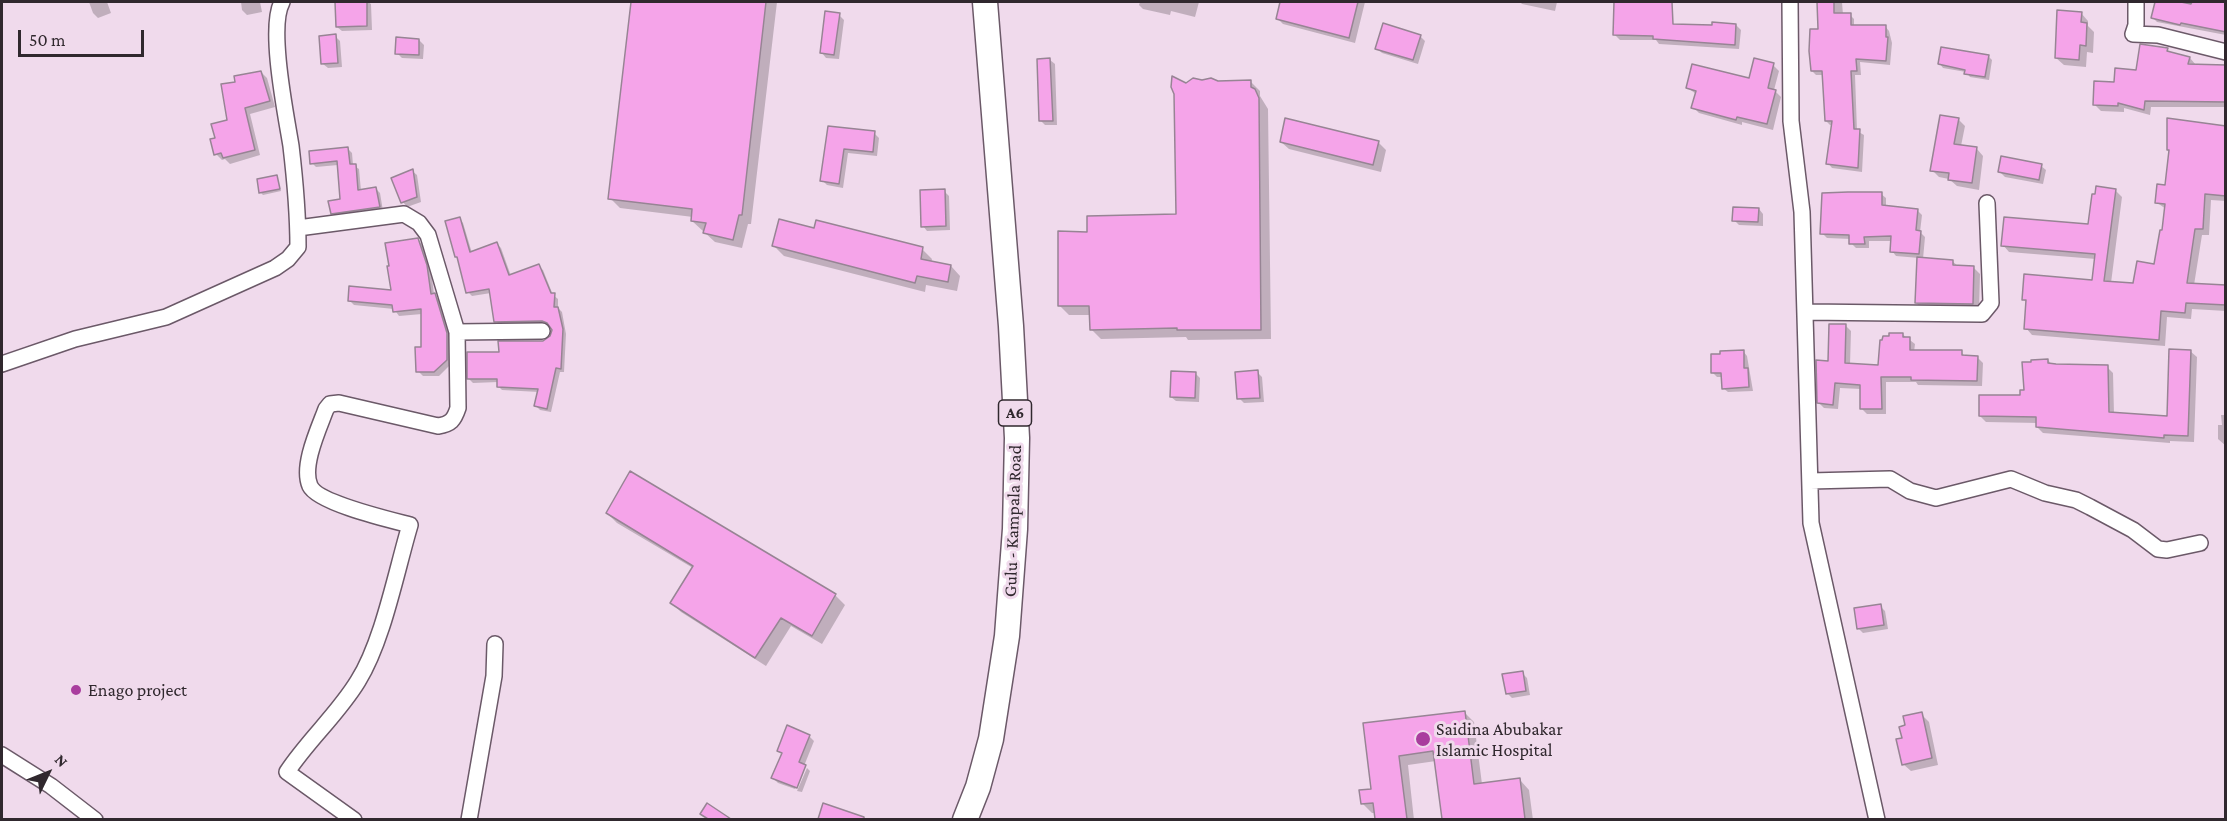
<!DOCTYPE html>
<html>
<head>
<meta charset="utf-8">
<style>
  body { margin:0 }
  #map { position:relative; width:2227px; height:821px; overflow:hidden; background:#f0daec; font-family:"Crimson Pro",serif }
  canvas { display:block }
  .frame { position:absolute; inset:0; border:3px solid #30282e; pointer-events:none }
  .north { position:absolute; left:18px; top:743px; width:60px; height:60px; -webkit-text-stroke:4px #f0daec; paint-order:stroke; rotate:47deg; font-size:16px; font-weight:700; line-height:24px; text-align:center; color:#30282e }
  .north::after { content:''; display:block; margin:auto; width:21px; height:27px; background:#30282e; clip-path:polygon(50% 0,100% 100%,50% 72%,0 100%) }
  .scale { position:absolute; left:18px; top:30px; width:126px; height:27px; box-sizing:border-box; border:3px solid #30282e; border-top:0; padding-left:8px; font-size:18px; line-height:21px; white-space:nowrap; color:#30282e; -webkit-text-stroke:4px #f0daec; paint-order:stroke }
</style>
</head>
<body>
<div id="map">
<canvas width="2227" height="821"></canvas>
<div class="frame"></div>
<div class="north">N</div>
<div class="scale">50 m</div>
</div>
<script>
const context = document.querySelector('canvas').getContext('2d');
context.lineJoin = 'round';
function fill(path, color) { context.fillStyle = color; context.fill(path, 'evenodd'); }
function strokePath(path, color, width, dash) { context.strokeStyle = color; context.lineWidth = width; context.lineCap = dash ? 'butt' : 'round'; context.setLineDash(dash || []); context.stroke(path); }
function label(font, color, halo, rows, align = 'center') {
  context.font = font + ' "Crimson Pro",serif'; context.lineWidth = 6; context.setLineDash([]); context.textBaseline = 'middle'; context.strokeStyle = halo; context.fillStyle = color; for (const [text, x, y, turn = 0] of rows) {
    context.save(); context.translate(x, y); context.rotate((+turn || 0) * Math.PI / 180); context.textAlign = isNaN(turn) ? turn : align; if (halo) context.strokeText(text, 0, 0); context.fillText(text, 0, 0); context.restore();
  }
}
fill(new Path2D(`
  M89 2H107L111 13 98 18 93 13Z
  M241 2H260L262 12 247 15 242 10Z
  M336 2H368L371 4 372 30 342 31 337 27Z
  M626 2H777L751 224H748L742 248 715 242 692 221 693 217 620 208 610 198 632 2Z
  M1140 2H1199L1195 17 1171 11 1170 15 1143 9 1139 5Z
  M1282 2H1365L1355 43 1283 24 1277 18Z
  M1520 2H1557L1555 11 1522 4Z
  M1615 2H1664L1663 25 1716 27 1736 25 1741 30 1739 49 1659 44 1656 40H1620L1615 35Z
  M1818 2H1842L1843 15H1850L1854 19V27L1885 26 1889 31 1892 43 1890 65 1860 62 1861 75H1855L1857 131 1864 135 1862 172 1832 168 1828 163 1833 125H1830L1826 121 1824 75H1816L1812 71 1819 31Z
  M2157 2H2226V35L2157 22 2153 18Z
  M2081 13 2088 21V26L2094 32 2093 53 2087 52 2086 67 2064 65 2056 58Z
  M839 15 844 20 839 59 826 58 822 53Z
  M335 36 340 41 342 67 328 68 323 64Z
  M1420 36 1425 41 1418 64 1382 53 1377 48Z
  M419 40 424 45 423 59 402 58 397 53Z
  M2167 49 2171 54 2190 58 2196 65 2226 67V107H2151L2150 115 2124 108V112L2101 111 2094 104 2115 84 2137 71Z
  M1988 56 1992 60 1989 80 1970 77 1966 72 1943 68 1940 64Z
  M1050 60 1055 64 1057 125H1045L1041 121Z
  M1773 65 1779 71 1774 90 1781 97 1773 130 1742 122V125L1699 113 1693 107 1696 94 1688 88 1750 80Z
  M261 72 267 78 275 107 250 114 260 155 230 164 225 159 222 160 216 154 217 139 229 121 237 83Z
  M1250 81 1260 91V96L1268 109 1271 339 1188 340 1186 337 1101 339 1091 329V315H1069L1059 305 1089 233 1177 215 1186 84Z
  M1958 119 1965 126 1961 146 1977 149 1983 156 1979 190 1957 186 1949 179 1939 177 1932 170Z
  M830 128 874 133 879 138 877 156 848 153 843 188 827 185 822 180Z
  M2226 128V201L2211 200 2209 235H2202L2194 285 2226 287V311L2192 309 2191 319 2167 317 2165 346 2032 335 2026 328 2028 304 2023 299 2093 281 2096 259 2009 252 2003 245 2089 226 2115 190 2122 197 2111 283 2134 285 2155 266 2163 232 2166 209 2156 202 2166 187 2170 152 2169 150Z
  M1281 142 1379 143 1386 150 1381 172 1289 149Z
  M348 149 352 153 353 165 359 169 361 191 376 189 380 193 383 211 336 217 332 213 341 200 338 165 316 167 312 163Z
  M2041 166 2046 170 2043 184 2005 177 2000 172Z
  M412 171 417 175 421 202 407 207 403 202 393 179Z
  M276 177 281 191 263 195 261 193Z
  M944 191 949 196 950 230 927 231 923 226Z
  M1881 194 1886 198V207L1917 210 1922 215 1920 232 1925 237 1923 259 1952 261 1958 266 1973 267 1980 274 1979 310 1923 309 1916 303 1919 258 1896 256 1892 251V241H1869V248H1856L1851 243V239L1827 238 1822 233Z
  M1759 209 1763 214V226L1739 225 1734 220Z
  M459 219 463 223 472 253 497 244 501 248 511 276 538 266 543 270 553 295 558 299V308L562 312 566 334 564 372H560L551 412 540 410 536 406 539 392 502 390 498 386V382L473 383 469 379 501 353 548 340 553 332 552 327 548 325H500L496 321 491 293 472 296 468 292 460 261 456 257Z
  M815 230 922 249 932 259 931 263 951 266 960 276 957 291 926 285 925 292 784 256 774 246Z
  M419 241 423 246 431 271 434 294 439 300 451 339V364L439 376H423L418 371 422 349V314L399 316 394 309 354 305 350 301 393 291Z
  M1846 326 1851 331 1850 365 1879 367 1902 334 1915 344 1914 352H1961L1966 357H1977L1983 363 1982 386 1918 385 1916 382H1886V414H1867L1862 409 1861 389 1840 388 1838 409 1824 408 1819 403 1830 362Z
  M1743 351 1747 356 1753 391 1728 392 1723 388V377H1717L1713 373Z
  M2190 351 2197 357 2194 442 2170 441V443L2043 433 2037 427 2038 423 1986 422 1980 416 2021 396 2048 360 2052 365 2107 367 2113 373 2114 414 2168 418Z
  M1257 372 1262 377 1264 402 1244 403 1239 398Z
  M1195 373 1200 378 1199 402 1176 401 1171 397Z
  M2221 415H2226V446L2218 439V425H2222Z
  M631 473 835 595 845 605 822 644 791 626 766 666 681 612 672 603 693 568 617 523 607 513Z
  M1880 606 1885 611 1888 629 1863 633 1858 628Z
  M1522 673 1527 678 1530 695 1512 698 1507 693Z
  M1464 712 1474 722 1482 784 1520 780 1529 790 1533 820H1443L1436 761 1408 765 1414 820H1377L1376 813H1372L1363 804 1373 790 1365 724Z
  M1921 714 1929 722 1938 765 1911 771 1903 764V739Z
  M809 736 814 741 804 766H806L795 789 778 783 773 778 783 754 779 750Z
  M807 768 810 771 802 792 797 791Z`), '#0003');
const building = new Path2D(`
  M335 2H367V26L336 27Z
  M631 2H766L742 215H739L733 240 703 233 706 223 691 221 692 209 608 199Z
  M1280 2H1358L1349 38 1276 19Z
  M1614 2H1672L1673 24 1712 25V22L1736 24 1735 45 1653 39V36L1613 35Z
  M1817 2H1834V13H1851V25H1886V37H1888L1886 61 1856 59 1857 71H1851L1854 129H1860L1858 168 1826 164 1832 121H1825L1822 71H1811L1809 51 1810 29H1818Z
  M2155 2H2181L2191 4 2192 2H2226V32L2181 23 2180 25 2151 18Z
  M2057 10 2082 12 2081 22 2087 23 2086 46 2080 45 2079 60 2055 58Z
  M825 11 840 13 834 55 820 53Z
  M1383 23 1421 35 1413 60 1375 49Z
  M336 34 338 63 321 64 319 36Z
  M396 37 419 39V55L395 54Z
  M2140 44 2168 48 2167 51 2190 57 2188 64 2226 65V102L2145 101 2144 110 2118 103V106L2093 105 2094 81 2114 82 2115 68 2136 70Z
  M1941 47 1989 55 1985 77 1964 74 1965 70 1938 64Z
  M1050 58 1053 121H1039L1037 59Z
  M1754 58 1774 63 1768 88 1776 90 1767 124 1737 117 1736 120 1691 108 1696 91 1686 88 1692 64 1749 78Z
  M261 71 270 101 245 108 255 150 223 158 221 153 214 155 210 139 215 138 211 124 227 120 221 84 235 82 234 76Z
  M1172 76 1186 83 1193 78 1202 80 1211 78 1218 81 1251 80V87L1255 89 1259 98 1261 330H1177V328L1090 330 1089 306H1058V231L1087 232V216L1176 214 1174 94 1171 87Z
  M1940 115 1959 118 1954 144 1977 147 1972 183 1948 180 1949 173 1930 171Z
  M1285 118 1379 141 1373 165 1280 142Z
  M2167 118 2226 126V196L2205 194 2203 229H2195L2187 283 2226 285V305L2186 303 2185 313 2161 311 2159 340 2024 329 2026 300H2022L2024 274 2092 280 2095 254 2001 246 2004 217 2088 224 2092 194H2095L2096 186 2116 189 2104 281 2133 283 2137 261 2154 264 2160 230H2162L2165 204 2155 203 2157 184 2165 185 2169 150H2167Z
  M828 126 875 131 873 152 844 149 839 184 820 181Z
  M348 147 350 164H356L358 190 376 187 380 207 331 214 328 201 340 199 337 161 310 164 309 151Z
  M2001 156 2042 164 2039 180 1998 172Z
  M413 169 417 197 401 203 391 178Z
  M277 175 280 189 259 193 257 179Z
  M945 189 946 226 921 227 920 190Z
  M1848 192H1882V205L1918 209 1916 230 1921 231 1919 254 1890 252 1891 236 1864 237 1865 244H1849V235L1820 234 1822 193Z
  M1733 207 1759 208 1758 222 1732 221Z
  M460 217 470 252 497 242 509 275 539 264 551 293H555L554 307H558L563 329 561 369 556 368 547 409 534 406 538 389 497 387V379H467V352H499L498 341H543L550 336 552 330 547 323 542 321 494 322 489 289 466 293 457 257H455L445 221Z
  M779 219 814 228 816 220 923 247 921 259 951 265 948 282 917 276 915 283 772 246Z
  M418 238 427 265 431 294 435 293 447 333V360L434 372H416L415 347H421V309L393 312 392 305 348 301 349 286 391 290 387 266H389L385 243Z
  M1917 257 1953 260V265L1974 266 1973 304 1915 303Z
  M1829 324H1846L1845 363 1878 365 1880 340H1882L1883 336H1889V333H1903V337H1910V350H1962V355L1978 356 1977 381 1911 380V377H1881L1882 409H1860V385L1835 383 1833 405 1817 403 1816 360 1828 361Z
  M2169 349 2191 350 2188 436 2164 435V438L2036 427V417L1979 416V395H2020V390H2024L2022 362H2031V360L2048 359V363L2056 364 2108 365 2109 412 2167 416Z
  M1744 350V368H1748L1749 387 1722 389 1721 373H1711V354H1720V351Z
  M1258 370 1260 398 1237 399 1235 372Z
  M1171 371 1196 372 1195 398 1170 397Z
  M630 471 836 594 812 636 781 618 755 658 670 603 693 566 606 513Z
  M1881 604 1884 625 1857 629 1854 608Z
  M1523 671 1526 691 1506 694 1502 674Z
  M1465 711 1474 784 1520 778 1525 819H1442L1433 751 1399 756 1407 819H1375L1373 803 1361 804 1359 790 1371 789 1363 723Z
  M1922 712 1932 758 1902 765 1896 739 1902 738 1899 727 1905 725 1903 716Z
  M787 725 810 735 799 762 806 765 797 788 771 778 782 753 777 751Z
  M707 803 731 819H708L700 814Z
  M823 803 864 817V819H818Z`);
fill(building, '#f5a4e9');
strokePath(building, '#978494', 1.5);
const minor = new Path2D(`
  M1790 2 1791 121 1802 212 1811 523 1877 820
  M2136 2V25L2133 34 2158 35 2226 52
  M298 228 404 214 419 223 428 235 457 332
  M1806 312 1982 314 1991 303 1987 203
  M2 364 75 339 166 317 275 268 288 259 298 247C298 213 295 180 291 146 286 115 268 27 282 2
  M1810 481 1890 479 1910 491 1936 498 2011 479 2045 493 2076 500 2090 507 2133 530 2158 549 2167 550 2200 543
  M2 755 51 786 95 820
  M354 820 287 772C308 740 338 714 358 681 383 641 396 572 410 525 391 520 318 503 310 486 301 466 319 428 326 409L330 404 339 403 438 426C451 424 454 420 458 408L457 332 542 331
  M469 820 494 676 495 644`);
const primary = new Path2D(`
  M965 820 978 787 991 739 1007 636 1015 529 1017 438 1011 326 985 2`);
strokePath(minor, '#6b5968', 18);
strokePath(primary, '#6b5968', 27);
strokePath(minor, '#fff', 15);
strokePath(primary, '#fff', 24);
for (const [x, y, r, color] of [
  [76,690,6,"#a93d9e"],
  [1423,739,8,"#a93d9e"]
]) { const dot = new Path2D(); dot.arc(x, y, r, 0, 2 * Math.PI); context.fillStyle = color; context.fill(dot); strokePath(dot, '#f0daec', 2); }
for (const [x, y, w] of [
  [1015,413,33]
]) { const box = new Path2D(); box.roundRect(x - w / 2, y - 13, w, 26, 4.5); context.fillStyle = '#f0daec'; context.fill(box); strokePath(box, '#30282e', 1.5); }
label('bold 16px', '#30282e', null, [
  ["A6",1015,413]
]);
label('18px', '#30282e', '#f0daec', [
  ["Gulu - Kampala Road",1013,521,-88]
]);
label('18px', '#30282e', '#f0daec', [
  ["Enago project",88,690],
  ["Saidina Abubakar",1436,729],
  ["Islamic Hospital",1436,750]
], 'left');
</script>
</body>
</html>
